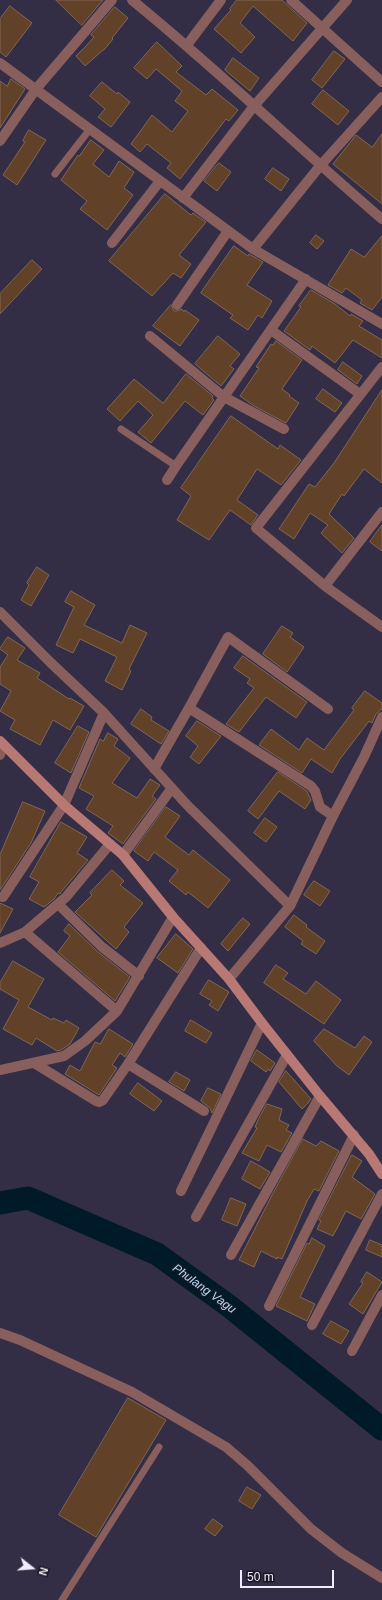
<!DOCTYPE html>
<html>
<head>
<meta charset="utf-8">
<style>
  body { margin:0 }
  #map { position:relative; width:382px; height:1600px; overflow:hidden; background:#332d45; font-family:Helvetica,sans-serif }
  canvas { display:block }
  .north { position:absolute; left:12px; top:1548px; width:40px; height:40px; -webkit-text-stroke:3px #1a1822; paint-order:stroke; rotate:107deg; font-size:11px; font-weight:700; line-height:16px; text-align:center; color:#efecfc }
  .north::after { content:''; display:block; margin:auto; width:14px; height:18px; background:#efecfc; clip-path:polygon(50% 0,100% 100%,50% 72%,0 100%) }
  .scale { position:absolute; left:240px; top:1570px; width:94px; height:18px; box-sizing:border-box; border:2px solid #efecfc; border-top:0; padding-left:5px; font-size:12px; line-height:14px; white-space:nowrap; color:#efecfc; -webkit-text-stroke:3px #1a1822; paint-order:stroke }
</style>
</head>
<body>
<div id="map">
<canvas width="382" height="1600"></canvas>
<div class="north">N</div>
<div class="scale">50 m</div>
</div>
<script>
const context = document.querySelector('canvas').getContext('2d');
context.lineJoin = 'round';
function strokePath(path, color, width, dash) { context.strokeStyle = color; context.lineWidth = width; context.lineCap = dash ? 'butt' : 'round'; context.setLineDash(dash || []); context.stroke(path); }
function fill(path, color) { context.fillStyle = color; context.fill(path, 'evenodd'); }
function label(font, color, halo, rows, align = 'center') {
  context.font = font + ' Helvetica,sans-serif'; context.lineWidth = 3; context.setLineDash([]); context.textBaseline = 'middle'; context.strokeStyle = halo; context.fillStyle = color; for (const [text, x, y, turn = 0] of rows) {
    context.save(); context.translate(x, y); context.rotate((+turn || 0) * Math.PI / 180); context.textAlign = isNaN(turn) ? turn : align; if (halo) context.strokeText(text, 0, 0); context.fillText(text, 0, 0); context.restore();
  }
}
strokePath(new Path2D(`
  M0 1203 28 1198 157 1254 229 1306 382 1429`), '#001a29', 23);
const building = new Path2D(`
  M56 0H103L82 25Z
  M237 0H282L307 23 293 41 253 6 240 23 255 37 241 53 214 29 231 10 230 9Z
  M10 6 32 23 6 57 0 52V19Z
  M115 7 128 18 112 38 113 39 104 50H103L85 66 76 56 86 46 94 37 91 35Z
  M157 42 182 66 176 72 206 95 212 89 238 110 229 121 226 119 180 179 167 168 171 163 147 144 140 152 131 144 152 115 172 132 188 111 175 101 182 91 156 69 147 79 134 68Z
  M334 51 345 59 322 88 312 80Z
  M233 58 259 78 250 91 225 70Z
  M11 79 25 89 0 128V81L7 86Z
  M102 82 117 94 118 92 130 102 111 127 98 117 105 109 90 96Z
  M323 90 349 111 338 125 312 104Z
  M29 130 46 140 17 185 3 175 25 142 23 141Z
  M382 134V204L333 164 356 135 372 147Z
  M91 140 104 150 93 164 109 177 119 161 134 172 124 188 133 195 107 230 80 209 87 201 61 180 78 155 79 156Z
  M219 163 231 172 217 191 204 181Z
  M273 168 289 179 281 191 265 179Z
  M165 194 191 215 193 213 206 222 179 255 191 264 181 278 173 273 152 296 109 261Z
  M316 235 324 241 317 249 310 243Z
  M382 236V297L372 310 360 303 362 300 346 288 342 293 328 285 351 249 364 257Z
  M234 246 248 256 249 254 263 262 247 285 272 301 262 318 258 315 248 330 230 318 233 315 201 293Z
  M32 260 42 269 0 314V294Z
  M311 290 335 304 350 316 351 314 363 321 359 326 382 340V358L353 340 335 363 312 346 310 350 284 331 301 307 299 306Z
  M171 305 174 311H177L182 309 184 312 185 310 199 320 180 346 153 326Z
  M218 336 240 354 230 366 234 369 221 386 195 364Z
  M276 341 302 360 282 389 290 395 289 396 299 403 286 423 254 406 240 396 259 368 256 367 271 344 273 345Z
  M343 362 362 376 357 384 338 370Z
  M186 374 213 396 212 398 214 400 203 415 185 401 151 443 138 432 153 415 138 401 120 421 107 409 134 379 163 403Z
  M323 389 342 403 335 412 316 399Z
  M382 390V483L364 469 344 496 342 494 329 514 354 538 342 553 321 533 328 525 310 513 294 539 279 529 309 484 315 487 334 463Z
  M231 416 278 449 280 445 301 460 281 485 257 469 237 500 258 515 251 525 230 510 209 540 177 520 191 496 181 488Z
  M382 525V551L370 542Z
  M37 567 49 575 31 606 21 600 29 585 27 583Z
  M71 591 95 605 84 625 122 643 130 625 147 633 129 669 131 671 122 690 105 681 117 657 80 639 73 653 56 645 74 607 65 602Z
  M282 626 293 633 290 637 304 647 287 672 263 654Z
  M8 637 25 648 17 660 40 673 37 678 69 699 70 698 84 706 70 730 53 720 40 745 10 729 15 720 0 711 11 691 0 684V667L8 655 0 649Z
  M243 656 307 702 296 718 266 697 239 732 226 724 254 688 247 683 250 679 234 668Z
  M365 691 382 703V709L376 714 372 723 369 721 340 759 332 773 311 759 302 773 259 745 271 729 299 750 307 738 324 750 354 710 352 708Z
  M141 709 152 717 151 720 169 731 161 744 131 724Z
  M197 721 221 736 199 764 190 757 198 746 186 736Z
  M78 726 89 732 71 773 55 763Z
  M108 733 118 739 114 746 130 758 112 783 137 798 150 779 160 785 152 796 156 799 123 844 108 833 113 826 86 809 94 796 79 788 100 739 103 741Z
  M278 772 307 791 311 800 305 809 279 791 258 819 248 811Z
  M23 802 45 811 31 843 0 890V855Z
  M166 807 180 816 165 837 189 855 193 850 230 880 208 908 188 892 186 895 169 881 178 870 154 852 148 861 134 851Z
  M265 818 277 827 266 842 254 833Z
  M61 822 87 837 77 853 88 860 61 892 60 894 58 893 54 899 44 907 29 899 39 882 30 877Z
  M112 870 124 881 120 885 143 903 124 927 129 932 116 949 75 912 92 895 90 893Z
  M314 881 330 891 320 906 304 895Z
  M0 903 13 909 0 933Z
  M294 915 307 925 306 927 325 941 316 954 301 944 303 941 285 927Z
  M243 918 250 924 228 951 221 944Z
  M69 924 98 952 130 977 115 1001 58 952 70 936 64 931Z
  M176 934 193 949 178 973 157 958Z
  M13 961 44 979 28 1007 52 1020 53 1018 64 1023 66 1020 79 1028 70 1044 61 1050 57 1051 36 1038 32 1045 3 1029 19 1000 0 989V983Z
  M276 965 288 973 283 979 306 994 316 981 341 1000 324 1024 264 983Z
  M209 980 229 992 218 1011 209 1005 212 1001 200 994Z
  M191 1020 212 1033 206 1043 185 1031Z
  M109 1029 133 1044 125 1057 120 1053 112 1065 117 1068 99 1095 65 1074 70 1065 80 1071 95 1042 100 1044Z
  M324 1029 355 1048 364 1036 372 1042 349 1075 337 1066 314 1041Z
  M257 1050 275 1063 270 1071 268 1069 266 1072 251 1061Z
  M286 1071 311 1099 308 1103 302 1109 279 1082Z
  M176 1072 190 1080 184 1091 169 1082Z
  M138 1083 162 1101 154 1111 130 1094Z
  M208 1088 221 1094 212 1113 210 1108 201 1101Z
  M267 1104 282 1109 279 1120 289 1125 286 1130 292 1133 281 1152 267 1145 259 1161 242 1153 257 1128 255 1127 258 1120Z
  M303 1139 316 1146 321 1141 339 1151 319 1191 314 1189 307 1201 282 1259 277 1257V1259L261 1251 254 1267 239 1260 272 1195Z
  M352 1155 362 1161 352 1177 375 1194 361 1219 346 1211 333 1236 317 1229 321 1221 319 1220Z
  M251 1161 270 1172 260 1189 242 1179Z
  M231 1198 246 1204 237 1226 222 1220Z
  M312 1238 325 1246 300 1297 315 1304 307 1321 276 1306 307 1243 309 1244Z
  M370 1240 382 1245V1257L366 1250Z
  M367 1272 382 1282 363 1314 349 1304 363 1283 361 1282Z
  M331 1321 349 1331 341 1344 323 1334Z
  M128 1398 166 1420 96 1537 59 1515Z
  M247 1487 261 1495 252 1509 239 1501Z
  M213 1519 223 1526 215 1536 205 1529Z`);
fill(building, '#624129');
strokePath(building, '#806755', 1);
strokePath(new Path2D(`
  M55 174 90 129
  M121 429 176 466
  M62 1600 159 1447`), '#885f5d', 7);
strokePath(new Path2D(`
  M132 0C218 70 298 147 382 219
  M291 0 382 82
  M187 45 221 0
  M0 63 253 249 382 324
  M0 141 36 89 112 0
  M183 198 254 106 347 0
  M112 243 160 181
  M253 249 320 166 382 97
  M177 305 228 231
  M271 330 360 394
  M150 336 224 397 284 429
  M382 367 256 528 325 586 382 627
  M167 480 176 466 306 279
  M325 586 382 512
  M0 612 50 662 104 713 188 806 290 906
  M189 708 311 786 315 791 320 807 333 816
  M0 755 3 744
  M154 769 189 708 228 637 328 709
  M123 855 172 788
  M3 897 64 805 104 713
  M58 904 102 947 139 976
  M25 932 117 1011
  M0 943 25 932 66 897 110 844
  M229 979 290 906 333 816 364 757 382 717
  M34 1063 96 1101 99 1102 103 1100 128 1064 201 948
  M128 1064 204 1111
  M0 1070 64 1056 85 1041 117 1011 173 917
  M181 1191 262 1023
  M196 1217 287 1055
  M231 1255 320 1096
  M269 1306 354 1135
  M312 1325 382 1194
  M0 1333 20 1340 132 1392 226 1447 247 1465 311 1529 342 1553 382 1578
  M352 1351 382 1295`), '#885f5d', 10);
strokePath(new Path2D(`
  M0 741 64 805 123 855 173 917 229 979 262 1023 320 1096 369 1154 382 1174`), '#b87874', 10);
label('italic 12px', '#a7defd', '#1a1822', [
  ["Phulang Vagu",204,1289,36]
]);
</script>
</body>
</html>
